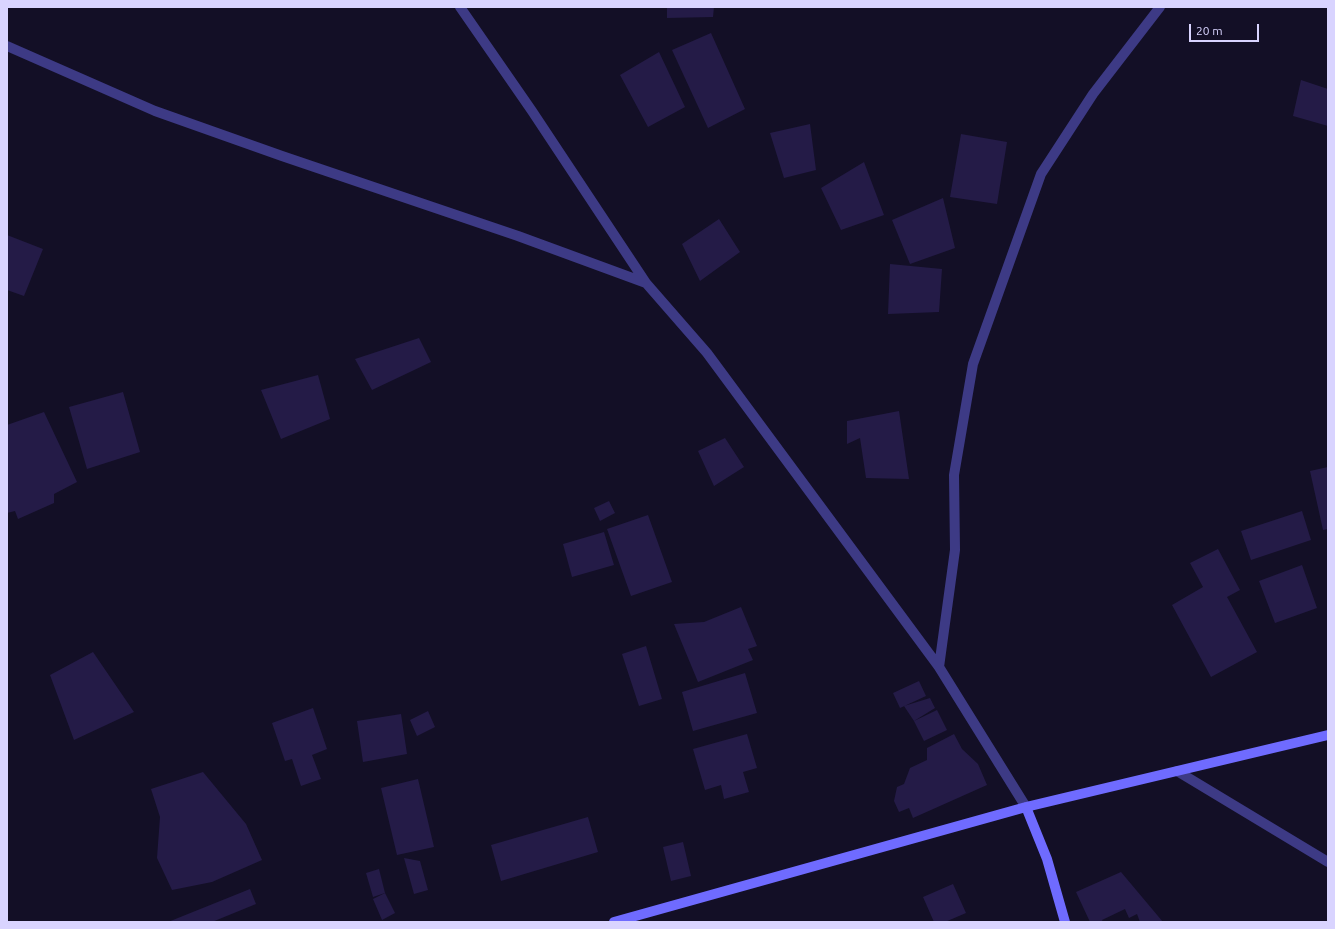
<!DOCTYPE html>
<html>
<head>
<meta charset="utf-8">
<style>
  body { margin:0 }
  #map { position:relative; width:1335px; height:929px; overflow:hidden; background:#130f26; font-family:Ubuntu,sans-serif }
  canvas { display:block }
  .frame { position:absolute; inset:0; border:8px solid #d9d4ff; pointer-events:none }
  .scale { position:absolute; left:1189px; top:24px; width:70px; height:18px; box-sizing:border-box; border:2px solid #d9d4ff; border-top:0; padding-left:5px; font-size:12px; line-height:14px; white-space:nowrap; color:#d9d4ff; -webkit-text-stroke:3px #130f26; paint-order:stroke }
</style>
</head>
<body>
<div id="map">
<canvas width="1335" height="929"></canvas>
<div class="frame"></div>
<div class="scale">20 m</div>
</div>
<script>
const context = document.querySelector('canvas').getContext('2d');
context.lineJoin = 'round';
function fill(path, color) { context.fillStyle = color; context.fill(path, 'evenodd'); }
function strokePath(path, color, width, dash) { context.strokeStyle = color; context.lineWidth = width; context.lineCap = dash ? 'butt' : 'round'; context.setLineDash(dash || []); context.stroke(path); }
fill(new Path2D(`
  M667 7H714L713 17 667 18Z
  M711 33 745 109 708 128 672 50Z
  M659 52 685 107 648 127 620 75Z
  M1301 80 1328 89V126L1293 116Z
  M810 124 816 170 784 178 770 133Z
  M961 134 1007 142 997 204 950 197Z
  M864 162 884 215 841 230 821 188Z
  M943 198 955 248 910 264 892 220Z
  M719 219 740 252 700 281 682 244Z
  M7 235 43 249 24 296 7 290Z
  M890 264 942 269 939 312 888 314Z
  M419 338 431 362 372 390 355 359Z
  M318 375 330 419 281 439 261 390Z
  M123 392 140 452 87 469 69 407Z
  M899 411 909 479 866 478 860 438 847 444V421Z
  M44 412 77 482 54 494V503L18 519 15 511 7 513V425Z
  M725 438 744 467 714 486 698 451Z
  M1328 467V529L1323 530 1310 471Z
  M609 501 615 513 600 521 594 508Z
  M1302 511 1311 540 1251 560 1241 531Z
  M648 515 672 582 631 596 607 529Z
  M604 532 614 565 572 577 563 544Z
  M1218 549 1240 590 1227 597 1257 652 1211 677 1172 605 1203 587 1190 563Z
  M1302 565 1317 608 1275 623 1259 581Z
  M741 607 757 646 748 649 753 660 698 682 674 624 704 622Z
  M646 646 662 699 639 706 622 654Z
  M93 652 134 712 74 740 50 675Z
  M745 673 757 713 693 731 682 692Z
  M919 681 926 696 900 708 893 693Z
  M930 698 935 708 914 721 904 706Z
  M313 708 327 749 312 755 321 779 301 786 292 759 285 761 272 723Z
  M937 710 947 730 924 741 914 721Z
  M428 711 435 727 417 736 410 720Z
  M401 714 407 754 363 762 357 721Z
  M747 734 757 768 743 772 749 792 724 799 721 785 705 790 693 749Z
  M954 734 962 749 978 764 987 785 913 818 909 808 899 812 894 801 897 787 904 784 910 768 927 760V748Z
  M203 772 246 824 262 860 212 882 172 890 157 858 160 817 151 789Z
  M418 779 434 847 397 855 381 788Z
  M588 817 598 852 501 881 491 845Z
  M683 842 691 876 671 881 663 847Z
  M404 858 420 861 428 890 414 894Z
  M379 869 385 893 373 897 366 873Z
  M1121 872 1163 922H1140L1137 914 1129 918 1125 909 1102 920 1103 922H1090L1076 892Z
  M953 884 966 913 945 922H934L923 897Z
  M250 889 256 904 212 922H168Z
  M385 893 395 913 382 920 373 899Z`), '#241b47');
strokePath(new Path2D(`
  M460 7 532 111 646 283 707 353 939 667 1026 807
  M7 46 155 111 282 156 518 236 646 283
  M939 667 955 550 954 475 973 364 1041 174 1093 94 1160 7
  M1177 771 1328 862`), '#3d3a85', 10);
strokePath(new Path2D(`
  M1026 807 1047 859 1065 922
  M614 922 1026 807 1328 735`), '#6f6bff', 10);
</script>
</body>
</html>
